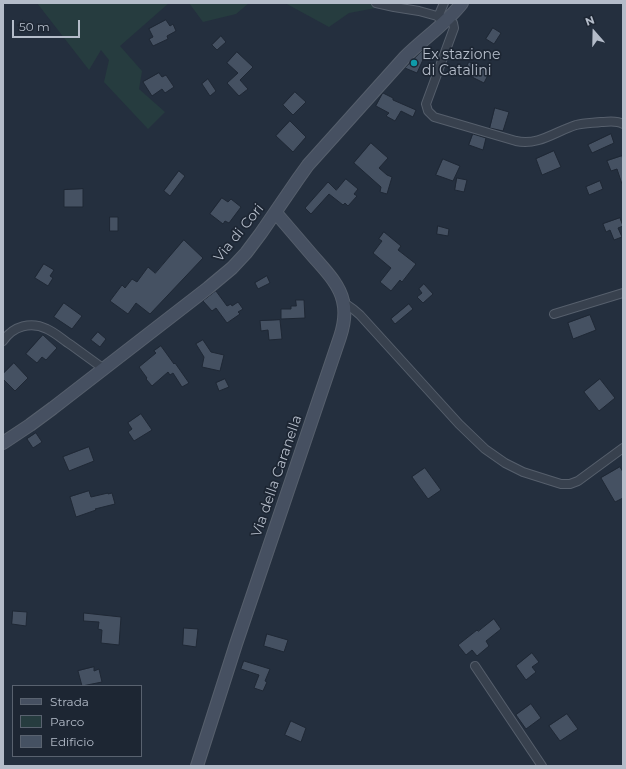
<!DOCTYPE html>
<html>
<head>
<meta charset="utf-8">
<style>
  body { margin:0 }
  #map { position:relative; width:626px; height:769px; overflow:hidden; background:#242f3e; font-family:Montserrat,sans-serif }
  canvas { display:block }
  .frame { position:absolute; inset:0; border:4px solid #b4bcc9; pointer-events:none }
  .legend { position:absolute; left:12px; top:685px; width:130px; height:72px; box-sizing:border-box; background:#1d2633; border:1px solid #59626f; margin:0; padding:5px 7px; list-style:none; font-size:12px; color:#b4bcc9 }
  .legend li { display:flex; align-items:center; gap:8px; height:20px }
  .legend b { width:20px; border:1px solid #59626f }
  .north { position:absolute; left:574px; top:12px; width:40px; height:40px; -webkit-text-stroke:3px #1d2633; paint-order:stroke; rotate:340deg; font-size:11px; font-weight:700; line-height:16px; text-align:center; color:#b4bcc9 }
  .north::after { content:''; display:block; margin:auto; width:14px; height:18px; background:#b4bcc9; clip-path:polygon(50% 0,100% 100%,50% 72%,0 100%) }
  .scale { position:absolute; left:12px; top:20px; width:68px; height:18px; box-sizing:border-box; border:2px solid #b4bcc9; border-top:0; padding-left:5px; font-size:12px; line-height:14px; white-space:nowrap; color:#b4bcc9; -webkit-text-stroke:3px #1d2633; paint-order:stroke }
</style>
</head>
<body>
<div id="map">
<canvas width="626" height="769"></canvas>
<div class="frame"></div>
<ul class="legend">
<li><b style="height:5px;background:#465061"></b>Strada</li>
<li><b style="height:11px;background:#263c3f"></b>Parco</li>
<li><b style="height:11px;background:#455162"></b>Edificio</li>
</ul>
<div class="north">N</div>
<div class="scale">50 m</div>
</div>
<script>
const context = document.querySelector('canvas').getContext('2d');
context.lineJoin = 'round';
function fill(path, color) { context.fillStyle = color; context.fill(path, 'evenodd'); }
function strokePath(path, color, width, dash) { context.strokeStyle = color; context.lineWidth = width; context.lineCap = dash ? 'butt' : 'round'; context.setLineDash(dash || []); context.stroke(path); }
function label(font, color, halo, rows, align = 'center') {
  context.font = font + ' Montserrat,sans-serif'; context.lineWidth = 3.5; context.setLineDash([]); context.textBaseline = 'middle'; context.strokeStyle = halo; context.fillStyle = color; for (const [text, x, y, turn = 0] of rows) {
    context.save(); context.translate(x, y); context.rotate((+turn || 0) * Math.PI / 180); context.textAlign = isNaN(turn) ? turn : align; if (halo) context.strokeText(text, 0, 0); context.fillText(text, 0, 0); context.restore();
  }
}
fill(new Path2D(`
  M37 3H169L120 46 142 71 139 89 165 112 148 129 104 82 109 60 101 50 89 70Z
  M189 3H249L236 14 203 22Z
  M285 3H392V5L349 13 329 27Z`), '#263c3f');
const building = new Path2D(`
  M166 20 170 26 173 24 176 31 167 36 168 39 153 46 149 39 153 37 149 29Z
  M493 28 501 33 494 44 486 39Z
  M221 36 226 42 217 50 212 45Z
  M422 51 426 53 417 73 405 68Z
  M237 52 253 67 240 80 248 89 239 96 227 83 238 73 227 63Z
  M469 62 473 64 474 62 490 71 484 83 464 73Z
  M159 73 162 77 166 75 174 87 165 93 162 89 152 96 143 82Z
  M208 79 216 91 210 96 202 84Z
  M295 92 306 102 293 115 283 105Z
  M383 93 393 98V100L416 110 413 117 401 111 395 121 386 116 389 113 376 106Z
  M495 108 509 112 503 131 490 128Z
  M290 121 306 137 293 152 276 136Z
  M473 134 486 138 483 150 469 145Z
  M611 134 614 143 592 153 588 145Z
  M371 143 388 158 379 168 387 175 392 177 387 194 380 192 381 187 354 163Z
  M554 151 561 167 542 175 536 159Z
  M622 156 623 160V183L622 184 617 169 611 171 607 161Z
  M443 159 460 166 453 181 436 175Z
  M179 171 185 176 170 196 164 191Z
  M457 178 467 180 464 192 455 190Z
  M346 179 358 189 354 194 357 196 348 206 345 203 343 205 329 194 311 214 305 208 328 182 336 190Z
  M600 181 603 189 589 195 586 187Z
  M83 189V207H64V190Z
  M222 198 228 202 231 199 241 207 229 223 225 221 223 224 210 214Z
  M110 217H118V231H110Z
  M620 218 623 226 618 228 622 237 614 240 610 230 606 232 603 224Z
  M438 226 449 229 448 236 437 234Z
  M384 232 401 246 398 250 416 264 402 282 400 280 391 291 380 282 391 268 373 253 382 241 379 239Z
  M184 240 203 258 150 314 136 303 128 314 110 301 122 285 125 288 132 279 137 282 148 267 155 273Z
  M44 264 54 270 50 276 53 278 48 286 35 278Z
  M267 276 270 283 258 289 255 283Z
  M424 284 433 294 423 303 417 297 422 293 419 289Z
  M216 291 227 306 231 304 232 306 238 302 243 309 238 312 240 314 227 323 216 308 212 311 203 301Z
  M296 300H304L305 318 281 319V309H291V306H296Z
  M64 303 82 316 72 329 54 317Z
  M409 304 413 309 395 324 391 319Z
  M590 315 596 330 573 339 568 323Z
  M280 320 282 339 269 340 268 330 261 331 260 321Z
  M98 332 106 339 100 347 91 340Z
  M43 335 57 348 46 360 42 357 37 363 26 354Z
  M203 340 211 352 224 355 220 371 202 367 204 357 196 344Z
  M161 346 174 364 175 363 189 383 182 387 173 373 170 375 168 372 152 386 146 379 147 378 139 367 156 353 154 351Z
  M14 363 28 378 15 391 3 379V374Z
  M225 379 229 387 219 391 216 383Z
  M600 379 615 398 599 411 584 392Z
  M141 414 152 430 134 441 128 432 132 429 128 423Z
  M36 433 42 442 33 448 27 439Z
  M89 447 94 461 69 471 63 457Z
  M620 467 623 472V498L615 502 601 478Z
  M425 468 441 490 428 499 412 477Z
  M89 491 91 497 108 493V494L112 493 115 504 95 509 96 510 76 517 70 497Z
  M13 611 27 612 26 626 12 624Z
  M84 613 121 617 119 645 101 643 102 630 98 629 99 622 84 621Z
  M494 619 501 629 486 641 489 646 477 656 472 650 466 655 458 645 477 630 478 631Z
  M184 628 198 629 196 647 183 645Z
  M267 634 288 640 284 652 264 646Z
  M532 653 539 662 532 667 536 672 526 680 516 666Z
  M244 661 270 669 265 681 267 682 263 691 254 688 259 675 241 669Z
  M94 667V671L99 669 102 682 82 686 78 671Z
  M531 704 541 718 526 729 516 715Z
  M567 714 578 729 560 741 549 726Z
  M291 721 306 728 301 742 285 735Z`);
fill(building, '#455162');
strokePath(building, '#1f2835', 1);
const minor = new Path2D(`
  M376 3 394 7 419 11 448 19 453 23 454 28 426 104 428 111 434 117 516 141C539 146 556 131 576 125 584 123 593 123 601 122 609 122 616 120 623 124
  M438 17 444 3
  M343 302 353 309 360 315 459 424 485 449 505 463 523 472 561 484H570L578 481 623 448
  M554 314 623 293
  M3 341C13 326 31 321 47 329 56 333 63 340 71 345 82 353 93 361 104 369
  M475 666 542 766`);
const secondary = new Path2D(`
  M3 443 30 425 53 408 208 288 232 268 246 253 261 233 298 179 308 165 405 57C424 38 446 24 462 3
  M197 766 236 644 340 337C344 325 346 313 343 301 339 283 323 268 312 255 300 241 288 227 276 213`);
strokePath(minor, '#565f6c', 10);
strokePath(secondary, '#565f6c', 14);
strokePath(minor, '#38414e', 8);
strokePath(secondary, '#465061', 12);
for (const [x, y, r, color] of [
  [414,63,4,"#0f9aa8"]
]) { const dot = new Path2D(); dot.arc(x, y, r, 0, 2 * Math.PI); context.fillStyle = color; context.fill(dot); strokePath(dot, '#1d2633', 1.5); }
label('14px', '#b4bcc9', '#1d2633', [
  ["Ex stazione",422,55],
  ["di Catalini",422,71]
], 'left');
label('14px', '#b4bcc9', '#1d2633', [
  ["Via di Cori",239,233,-51],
  ["Via della Caranella",277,476,-71]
]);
</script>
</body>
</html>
